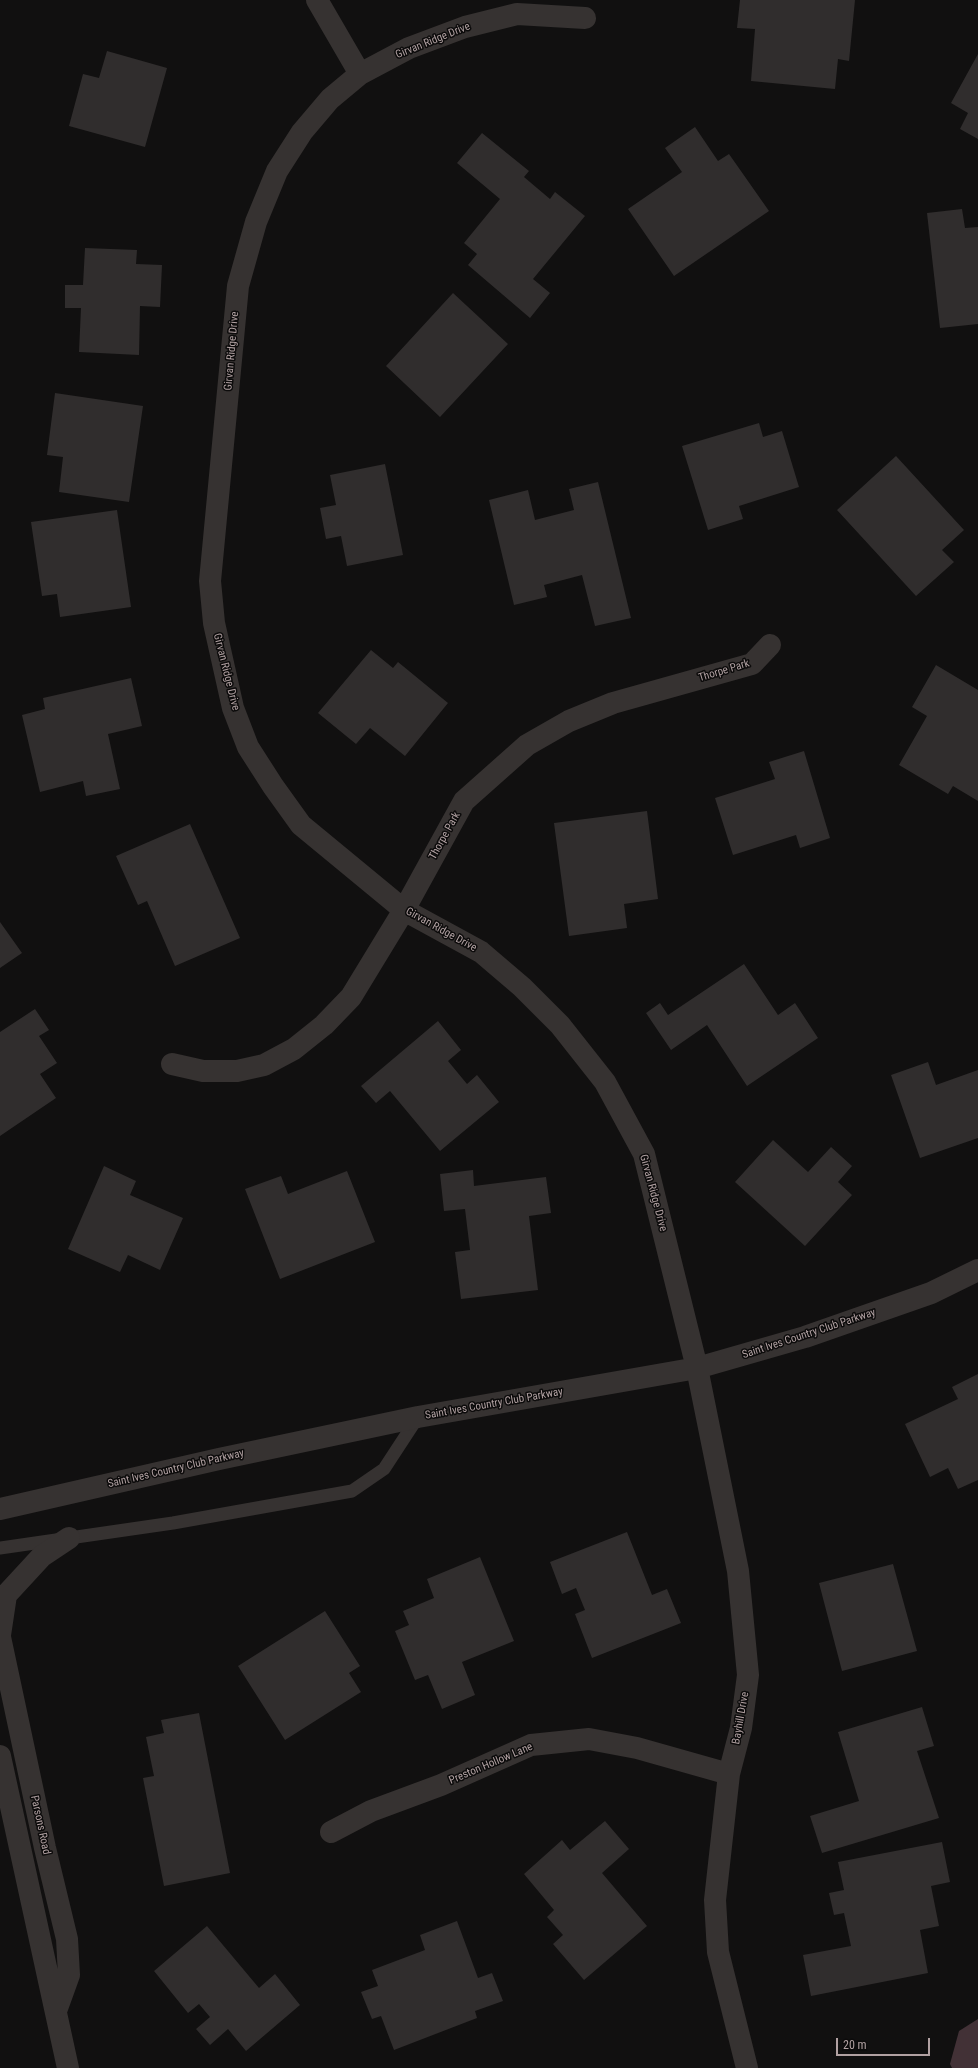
<!DOCTYPE html>
<html>
<head>
<meta charset="utf-8">
<style>
  body { margin:0 }
  #map { position:relative; width:978px; height:2068px; overflow:hidden; background:#111010; font-family:"Roboto Condensed",sans-serif }
  canvas { display:block }
  .scale { position:absolute; left:836px; top:2038px; width:94px; height:18px; box-sizing:border-box; border:2px solid #b1a1a2; border-top:0; padding-left:5px; font-size:12px; line-height:14px; white-space:nowrap; color:#b1a1a2; -webkit-text-stroke:3px #0c0b0b; paint-order:stroke }
</style>
</head>
<body>
<div id="map">
<canvas width="978" height="2068"></canvas>
<div class="scale">20 m</div>
</div>
<script>
const context = document.querySelector('canvas').getContext('2d');
context.lineJoin = 'round';
function fill(path, color) { context.fillStyle = color; context.fill(path, 'evenodd'); }
function strokePath(path, color, width, dash) { context.strokeStyle = color; context.lineWidth = width; context.lineCap = dash ? 'butt' : 'round'; context.setLineDash(dash || []); context.stroke(path); }
function label(font, color, halo, rows, align = 'center') {
  context.font = font + ' "Roboto Condensed",sans-serif'; context.lineWidth = 3; context.setLineDash([]); context.textBaseline = 'middle'; context.strokeStyle = halo; context.fillStyle = color; for (const [text, x, y, turn = 0] of rows) {
    context.save(); context.translate(x, y); context.rotate((+turn || 0) * Math.PI / 180); context.textAlign = isNaN(turn) ? turn : align; if (halo) context.strokeText(text, 0, 0); context.fillText(text, 0, 0); context.restore();
  }
}
fill(new Path2D(`
  M978 2019V2068H952L950 2064 959 2031Z`), '#423136');
fill(new Path2D(`
  M740 0H855L849 61 838 59 835 89 751 81 755 29 737 28Z
  M107 51 167 68 145 147 69 126 83 74 99 78Z
  M978 54V139L960 129 968 113 951 103Z
  M695 127 718 161 729 154 769 211 674 276 628 209 682 172 665 148Z
  M482 133 529 171 524 177 550 199 555 192 585 216 533 279 550 293 530 318 468 265 477 254 464 243 500 199 457 163Z
  M962 209 965 228 978 227V324L940 328 927 213Z
  M85 248 137 250 136 264 162 265 160 307 140 306 139 355 79 352 81 308H65V285H83Z
  M453 293 508 344 440 417 386 366Z
  M55 393 143 406 129 502 59 492 63 457 47 455Z
  M759 423 763 437 782 431 799 487 739 506 743 519 708 530 682 446Z
  M896 456 964 530 942 550 954 562 916 596 837 510Z
  M385 464 403 555 347 566 341 536 326 539 320 508 336 505 330 475Z
  M598 482 631 618 595 626 582 575 544 585 547 597 514 605 489 500 528 490 535 520 574 510 569 489Z
  M117 510 131 607 60 617 57 594 42 596 31 522Z
  M371 650 393 668 398 662 448 703 405 756 370 728 356 744 318 713Z
  M936 665 978 690V801L953 786 948 794 899 765 927 716 912 707Z
  M131 678 142 726 108 734 120 789 86 796 83 781 40 792 22 715 45 709 43 698Z
  M804 751 830 838 800 848 796 835 733 855 715 798 775 779 769 762Z
  M647 811 658 899 624 904 627 928 569 936 554 823Z
  M190 824 240 938 175 966 147 901 138 905 116 856Z
  M0 922 22 953 0 968Z
  M744 964 778 1015 795 1003 818 1038 747 1086 707 1025 671 1050 646 1013 660 1003 668 1015Z
  M35 1009 49 1030 39 1036 57 1063 40 1074 56 1098 0 1136V1032Z
  M438 1021 461 1050 448 1061 467 1084 477 1075 499 1102 440 1151 390 1091 376 1103 361 1086Z
  M928 1062 936 1085 978 1070V1138L920 1158 891 1075Z
  M773 1140 808 1172 831 1147 852 1166 838 1182 852 1195 805 1246 735 1182Z
  M104 1166 136 1181 130 1195 183 1218 160 1270 128 1255 120 1272 68 1249Z
  M473 1170 474 1186 546 1177 551 1213 529 1216 538 1290 461 1299 455 1252 470 1250 465 1209 444 1211 440 1174Z
  M347 1171 375 1242 280 1279 245 1189 281 1176 288 1194Z
  M978 1374V1480L958 1489 948 1468 930 1477 905 1424 958 1399 952 1387Z
  M627 1532 652 1595 667 1589 681 1623 592 1658 575 1614 585 1610 576 1588 562 1594 550 1562Z
  M480 1557 514 1641 462 1662 475 1695 442 1709 428 1675 415 1680 395 1631 409 1625 403 1611 434 1598 427 1579Z
  M893 1564 917 1651 842 1671 819 1583Z
  M325 1611 360 1666 349 1673 361 1692 285 1740 238 1666Z
  M922 1707 934 1746 917 1751 939 1818 822 1853 810 1816 859 1801 838 1732Z
  M199 1713 230 1873 164 1886 143 1778 154 1776 146 1737 164 1733 161 1720Z
  M605 1821 629 1849 602 1873 647 1926 584 1980 553 1944 563 1935 547 1917 554 1910 524 1874 562 1840 570 1850Z
  M942 1842 950 1882 931 1886 939 1926 920 1930 928 1973 811 1996 803 1955 851 1946 844 1913 834 1915 829 1893 844 1890 838 1862Z
  M457 1921 478 1978 492 1973 503 2001 475 2011 477 2018 394 2050 381 2016 372 2019 361 1992 378 1986 372 1970 425 1950 420 1935Z
  M207 1926 259 1988 275 1974 300 2005 246 2051 228 2029 210 2045 196 2029 210 2017 199 2004 188 2013 154 1971Z`), '#302d2d');
strokePath(new Path2D(`
  M0 1548 173 1523 352 1491 384 1469 418 1417`), '#363231', 13);
strokePath(new Path2D(`
  M317 0 360 74
  M585 18 517 14 465 27 409 48 360 74 330 99 302 132 277 171 256 222 238 286 210 581 214 623 233 708 248 747 273 786 301 825 404 910 481 952 522 987 560 1025 605 1082 644 1154 697 1368 738 1571 748 1675 741 1728 729 1774 715 1900 718 1952 747 2068
  M172 1064 203 1071H237L264 1065 294 1049 324 1025 351 997 404 910 464 801 527 745 569 721 613 703 752 664 770 645
  M0 1509 219 1459 418 1417 697 1368 805 1337 931 1293 978 1270
  M0 1635 6 1595 42 1556 69 1538
  M0 1637 45 1848 67 1939 69 1975 56 2011
  M0 1756 68 2068
  M331 1832 371 1811 441 1785 531 1745 589 1739 637 1748 729 1774`), '#363231', 22);
label('11px', '#b1a1a2', '#0c0b0b', [
  ["Girvan Ridge Drive",433,41,-22],
  ["Girvan Ridge Drive",232,351,-85],
  ["Thorpe Park",724,671,-17],
  ["Girvan Ridge Drive",226,672,76],
  ["Thorpe Park",445,836,-61],
  ["Girvan Ridge Drive",441,930,29],
  ["Girvan Ridge Drive",653,1193,75],
  ["Saint Ives Country Club Parkway",809,1334,-18],
  ["Saint Ives Country Club Parkway",494,1404,-10],
  ["Saint Ives Country Club Parkway",176,1469,-13],
  ["Bayhill Drive",741,1718,-80],
  ["Preston Hollow Lane",491,1764,-23],
  ["Parsons Road",40,1825,78]
]);
</script>
</body>
</html>
